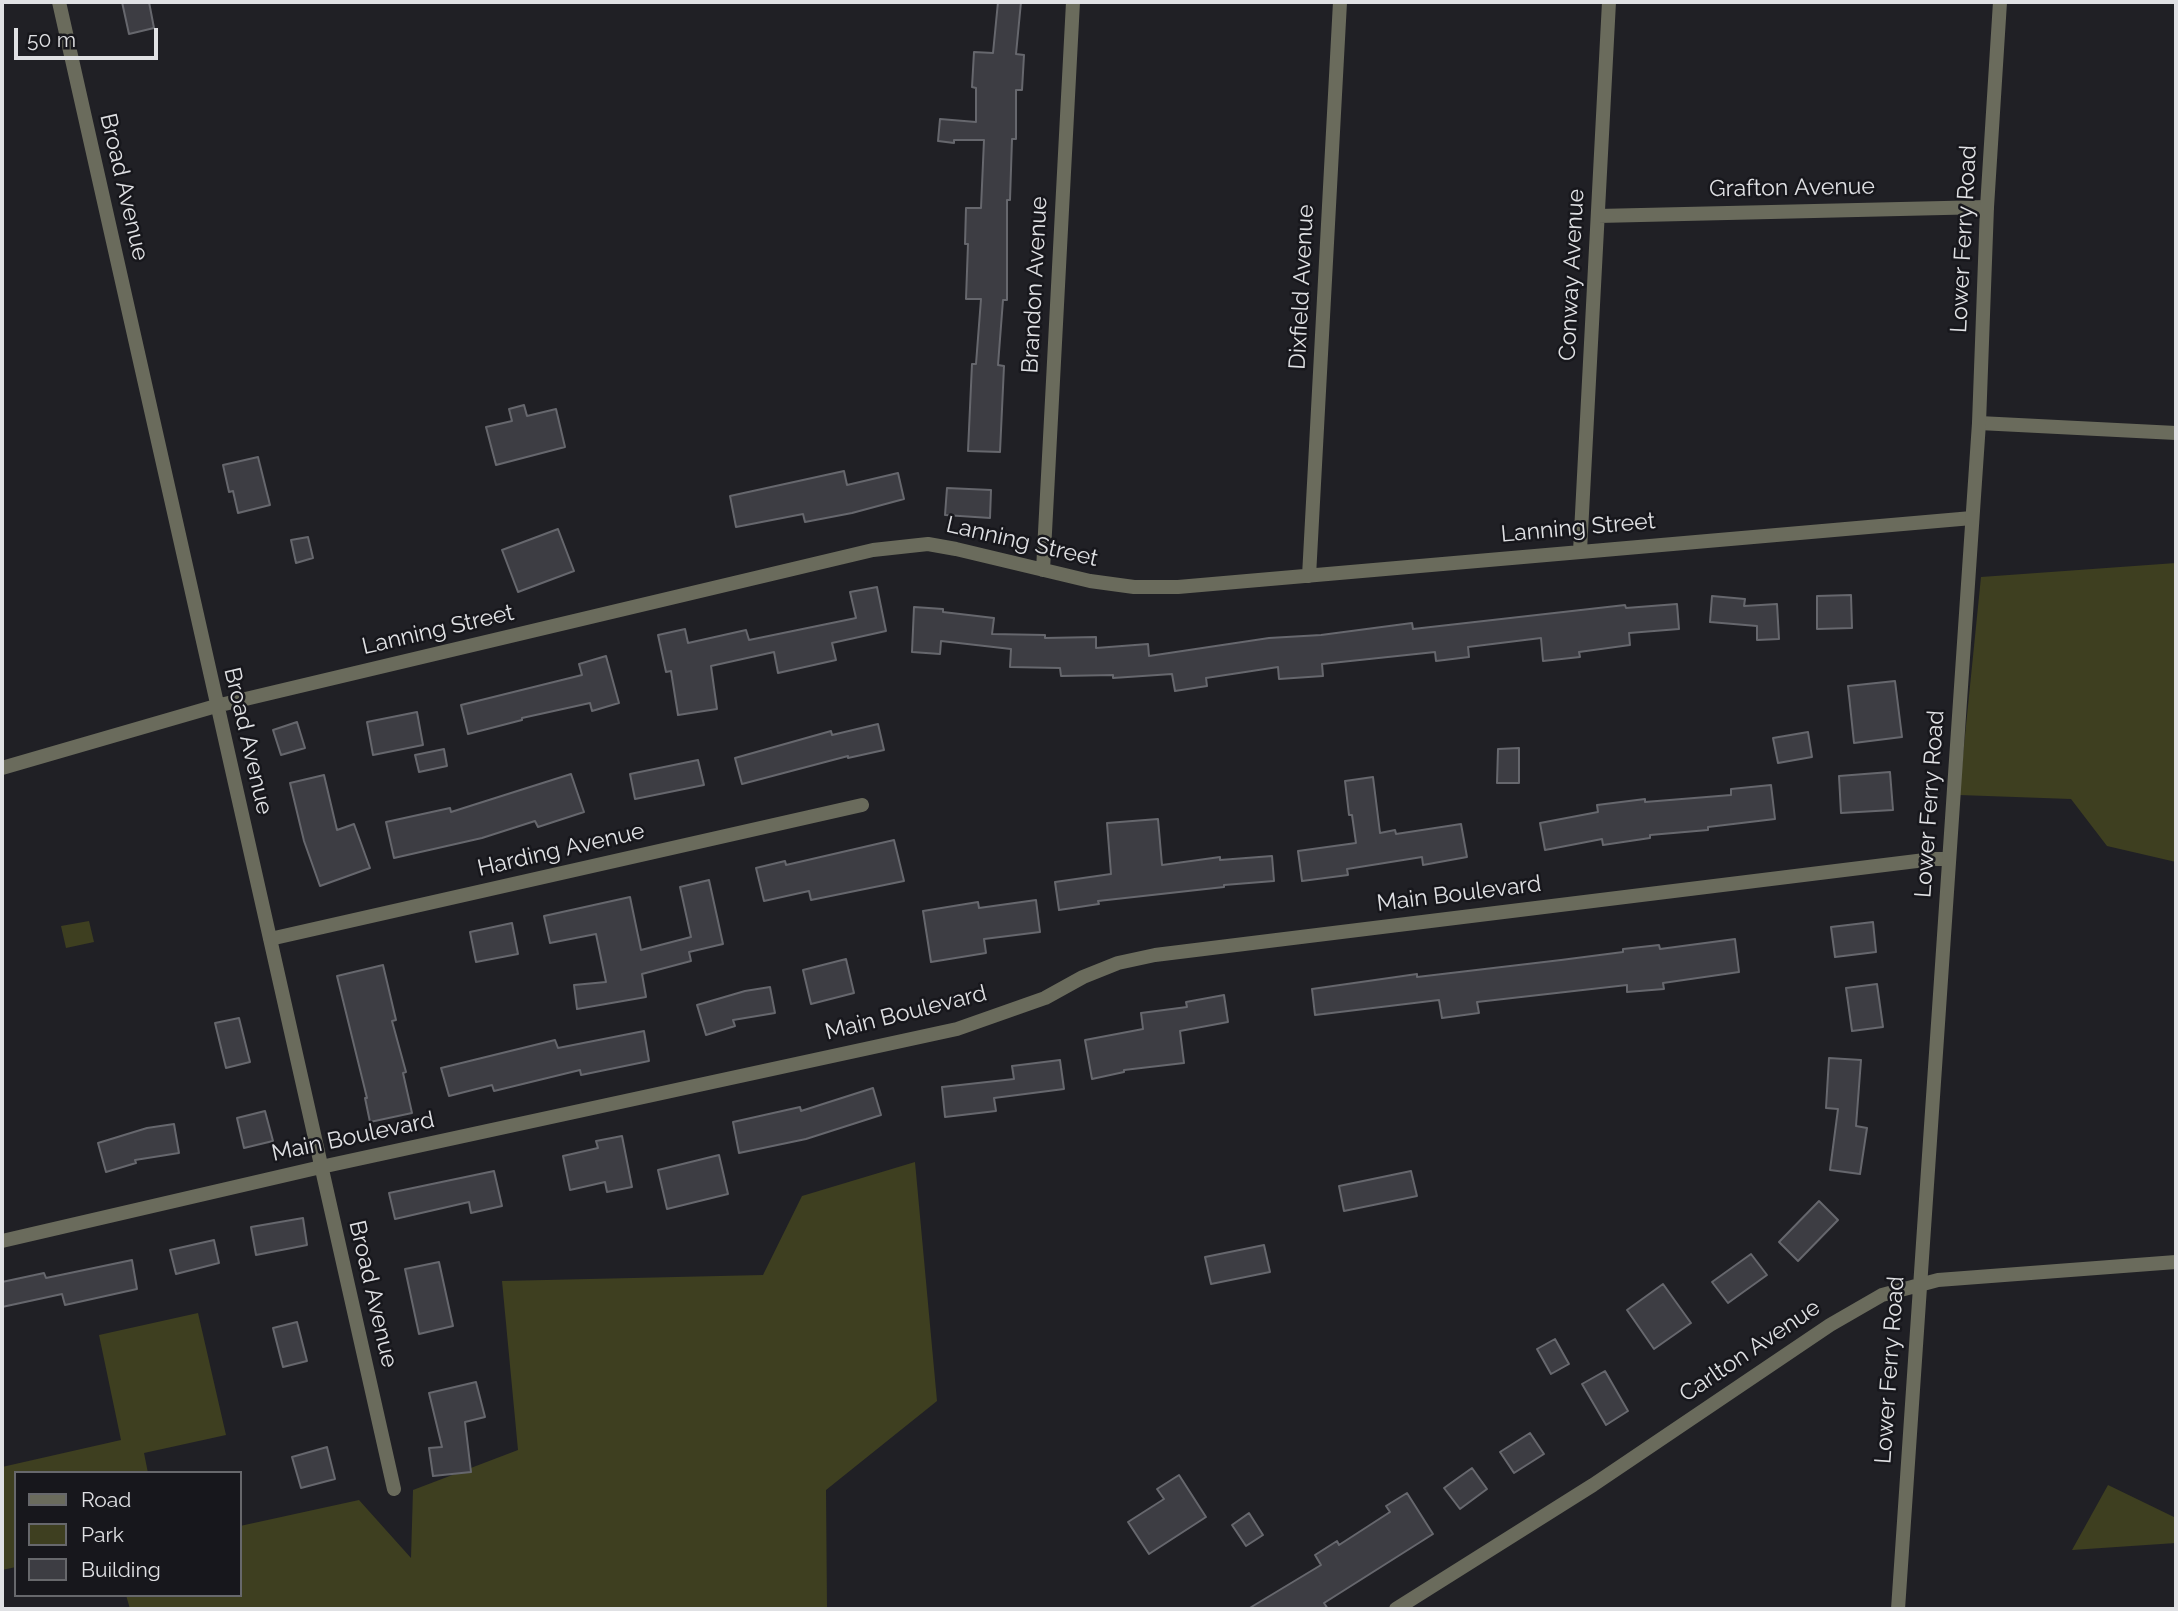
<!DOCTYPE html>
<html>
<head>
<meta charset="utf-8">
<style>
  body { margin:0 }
  #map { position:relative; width:2178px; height:1611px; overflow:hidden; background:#202025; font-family:Raleway,sans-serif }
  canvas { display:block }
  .frame { position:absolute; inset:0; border:4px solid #e0e1e4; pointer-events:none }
  .legend { position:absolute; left:14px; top:1471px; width:228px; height:126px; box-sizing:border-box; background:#17171c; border:2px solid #67686c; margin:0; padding:9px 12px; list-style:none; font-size:21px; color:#e0e1e4 }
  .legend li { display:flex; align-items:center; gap:14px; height:35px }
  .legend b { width:35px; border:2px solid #67686c }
  .scale { position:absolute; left:14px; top:28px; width:144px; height:32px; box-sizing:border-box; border:4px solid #e0e1e4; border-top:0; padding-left:9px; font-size:21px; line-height:24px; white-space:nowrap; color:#e0e1e4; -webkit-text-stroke:5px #17171c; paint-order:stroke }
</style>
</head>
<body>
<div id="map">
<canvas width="2178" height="1611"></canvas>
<div class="frame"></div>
<ul class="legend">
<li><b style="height:9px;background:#6a6b5c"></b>Road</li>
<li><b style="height:19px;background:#3e3f20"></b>Park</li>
<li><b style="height:19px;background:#3d3d43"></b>Building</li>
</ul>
<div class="scale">50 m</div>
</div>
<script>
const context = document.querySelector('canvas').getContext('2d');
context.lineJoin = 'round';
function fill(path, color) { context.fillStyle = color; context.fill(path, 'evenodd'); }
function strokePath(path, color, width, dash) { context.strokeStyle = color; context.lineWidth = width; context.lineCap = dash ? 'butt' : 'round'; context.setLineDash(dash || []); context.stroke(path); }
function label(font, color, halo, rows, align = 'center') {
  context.font = font + ' Raleway,sans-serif'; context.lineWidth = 5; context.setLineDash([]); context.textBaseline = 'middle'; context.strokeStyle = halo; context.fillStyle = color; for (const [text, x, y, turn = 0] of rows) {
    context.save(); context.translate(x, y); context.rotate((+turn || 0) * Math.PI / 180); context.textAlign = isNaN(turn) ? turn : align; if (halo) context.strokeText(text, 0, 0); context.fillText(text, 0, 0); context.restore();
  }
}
fill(new Path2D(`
  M2176 563V862L2107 846 2071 799 1959 795 1981 577Z
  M89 921 94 942 66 948 61 926Z
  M915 1162 937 1401 826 1490 827 1609H130L126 1595H240V1526L359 1500 411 1558 413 1490 518 1450 502 1281 763 1275 802 1196Z
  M198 1313 226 1435 144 1453 148 1473H16V1567L2 1570V1467L121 1440 99 1335Z
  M2108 1485 2176 1518V1543L2072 1550Z`), '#3e3f20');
const building = new Path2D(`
  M122 2H149L154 28 129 34Z
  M998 2H1021L1016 54 1024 55 1022 90H1016V139H1012L1010 200H1007V300H1003L998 365 1004 366 1000 452 968 451 972 364H976L981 299H966L968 244H965L966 208H981L984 140H954V143L938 141 940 119 976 122V88L972 87 974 52 993 53Z
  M524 405 527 416 556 409 565 447 496 465 486 427 512 421 509 409Z
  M258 457 270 505 238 513 233 491 229 492 223 465Z
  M844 471 847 485 898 473 904 499 852 513 805 522 803 514 736 527 730 496Z
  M947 488 991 490 990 518 945 515Z
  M558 529 574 571 518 592 502 550Z
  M308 537 313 558 296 563 291 540Z
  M877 587 886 631 832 643 836 660 778 673 774 652 711 666 717 709 678 715 671 671 666 672 658 635 685 629 688 643 746 630 749 640 856 618 850 592Z
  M1851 595 1852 628 1817 629V596Z
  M1712 596 1745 599 1744 606 1777 604 1779 639 1757 640V626L1710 622Z
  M1677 604 1679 629 1629 633 1630 645 1579 652 1580 657 1543 661 1541 638 1468 647 1469 657 1436 661 1435 652 1322 664 1323 676 1279 679 1278 667 1206 678 1207 686 1175 691 1172 674 1113 678V675L1061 676 1060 668 1010 667 1011 649 941 641 940 654 912 652 914 607 943 609V612L994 618 992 634 1045 635V638L1096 637V648L1148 644 1149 656 1269 638 1321 635 1412 623 1413 629 1625 605 1626 608Z
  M606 656 619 703 592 711 590 703 522 718V720L468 734 461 705 582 675 579 664Z
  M1895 681 1902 737 1854 743 1848 686Z
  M417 712 423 745 373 755 367 722Z
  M297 722 305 748 281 755 273 730Z
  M878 724 884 750 848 758V756L742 784 735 758 831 731 832 735Z
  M1808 732 1812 757 1778 763 1773 738Z
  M1519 748V783H1497L1498 749Z
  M444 749 447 766 419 772 415 755Z
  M698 760 704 785 635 799 630 774Z
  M1890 772 1893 810 1841 813 1839 776Z
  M571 774 584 812 538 827 535 821 482 838 394 858 386 822 450 808 451 812Z
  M324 775 337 830 354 824 370 868 320 886 304 841 290 783Z
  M1373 777 1380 833 1395 830 1396 834 1461 824 1467 857 1423 865 1422 857 1347 869 1348 875 1302 881 1298 851 1356 843 1352 815H1349L1345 781Z
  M1771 785 1775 819 1708 827V830L1650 835V838L1603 845 1602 839 1545 850 1540 823 1598 812 1597 805 1645 799V802L1731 795V789Z
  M1158 819 1162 865 1220 857V860L1272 856 1274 881 1224 885V887L1098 901 1099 904 1059 910 1055 882 1111 874 1107 823Z
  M894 840 904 881 811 900 809 891 764 901 756 868 785 861 786 865Z
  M709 880 723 944 689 952 691 961 642 974 646 997 577 1009 574 985 606 982 596 934 550 943 544 916 630 897 641 950 691 937 680 887Z
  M1036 900 1040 932 984 939 986 953 931 962 923 911 978 902 979 908Z
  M1873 922 1876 952 1835 957 1831 927Z
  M512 923 518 954 476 962 470 932Z
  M1735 939 1739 972 1663 983 1664 989 1627 992V985L1477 1002 1479 1013 1442 1018 1439 1000 1315 1015 1312 989 1417 974V977L1561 960 1623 952V949L1659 945 1660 949Z
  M846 959 854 993 811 1004 803 970Z
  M383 965 396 1020 392 1021 406 1072 403 1073 412 1113 370 1122 365 1098H367L337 976Z
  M1877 984 1883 1027 1852 1031 1846 988Z
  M770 987 775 1013 733 1020 735 1026 706 1035 697 1005 745 991Z
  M1224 995 1228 1022 1180 1031 1184 1063 1124 1070V1072L1092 1079 1085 1040 1143 1029 1141 1013 1187 1007 1186 1002Z
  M239 1018 250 1062 226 1068 215 1023Z
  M644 1031 649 1061 581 1075 580 1070 494 1091 492 1085 449 1096 441 1068 555 1040 558 1048Z
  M1829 1058 1861 1060 1856 1126 1867 1128 1860 1174 1830 1170 1838 1109 1826 1108Z
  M1060 1060 1064 1089 994 1098 996 1111 945 1117 942 1087 1014 1079 1012 1066Z
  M873 1088 881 1115 806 1139 739 1153 733 1122 800 1107 801 1111Z
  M265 1111 273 1141 244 1148 237 1118Z
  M174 1124 179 1153 135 1160 136 1163 106 1172 98 1143 147 1128Z
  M622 1136 632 1187 607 1192 605 1182 570 1190 563 1156 598 1148 596 1141Z
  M719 1155 728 1194 667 1209 658 1170Z
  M494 1171 502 1206 471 1213 469 1202 395 1219 389 1193Z
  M1411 1171 1417 1196 1344 1211 1339 1186Z
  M1819 1201 1838 1220 1798 1261 1779 1242Z
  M303 1218 307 1245 256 1255 251 1227Z
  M214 1240 219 1263 176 1274 170 1250Z
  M1264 1245 1270 1272 1211 1284 1205 1257Z
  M1751 1254 1767 1275 1728 1303 1712 1282Z
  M132 1260 137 1289 65 1305 62 1294 2 1307V1282L44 1273 46 1278Z
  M439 1262 453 1326 419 1334 405 1269Z
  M1663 1284 1691 1323 1654 1349 1627 1310Z
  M297 1322 307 1361 283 1367 273 1328Z
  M1555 1339 1569 1364 1551 1374 1537 1349Z
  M1605 1371 1628 1411 1606 1425 1582 1384Z
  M476 1382 485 1417 465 1422 471 1472 433 1476 429 1448 442 1447 429 1393Z
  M1530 1433 1544 1454 1514 1473 1500 1452Z
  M327 1447 335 1479 301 1488 292 1457Z
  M1472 1468 1487 1489 1460 1509 1444 1488Z
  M1179 1475 1206 1517 1149 1554 1128 1522 1164 1499 1157 1489Z
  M1407 1493 1433 1534 1324 1603 1328 1609H1248L1321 1565 1315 1555 1337 1541 1339 1545 1390 1512 1386 1506Z
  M1249 1513 1263 1535 1246 1546 1232 1525Z`);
fill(building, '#3d3d43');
strokePath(building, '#66676d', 2);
strokePath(new Path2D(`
  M59 2 394 1489
  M1598 216 1987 207
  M1979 423 2176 433
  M1580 551 1609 2
  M1043 570 1073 2
  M1309 576 1340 2
  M2 768 216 706 873 550 928 544 956 549 1090 581 1134 587H1178L1972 518
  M270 939 862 805
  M2 1241 321 1167 957 1029 1045 998 1083 977 1118 963 1155 955 1933 859H1949`), '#6a6b5c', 14);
strokePath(new Path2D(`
  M1396 1609 1593 1485 1830 1325 1882 1295 1938 1280 2176 1262
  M1898 1609 1979 423 1987 207 2000 2`), '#6a6b5c', 14);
label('23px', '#e0e1e4', '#17171c', [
  ["Broad Avenue",124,187,77],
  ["Grafton Avenue",1792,188,-1],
  ["Lower Ferry Road",1964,239,-87],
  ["Conway Avenue",1572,275,-87],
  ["Brandon Avenue",1035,285,-87],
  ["Dixfield Avenue",1302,287,-87],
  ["Lanning Street",1578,528,-5],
  ["Lanning Street",1022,542,13],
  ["Lanning Street",438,630,-13],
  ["Broad Avenue",248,741,77],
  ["Lower Ferry Road",1930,804,-86],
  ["Harding Avenue",561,850,-13],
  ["Main Boulevard",1459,894,-7],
  ["Main Boulevard",906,1013,-14],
  ["Main Boulevard",353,1137,-12],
  ["Broad Avenue",373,1294,77],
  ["Carlton Avenue",1750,1351,-34],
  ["Lower Ferry Road",1890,1370,-86]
]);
</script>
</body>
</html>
